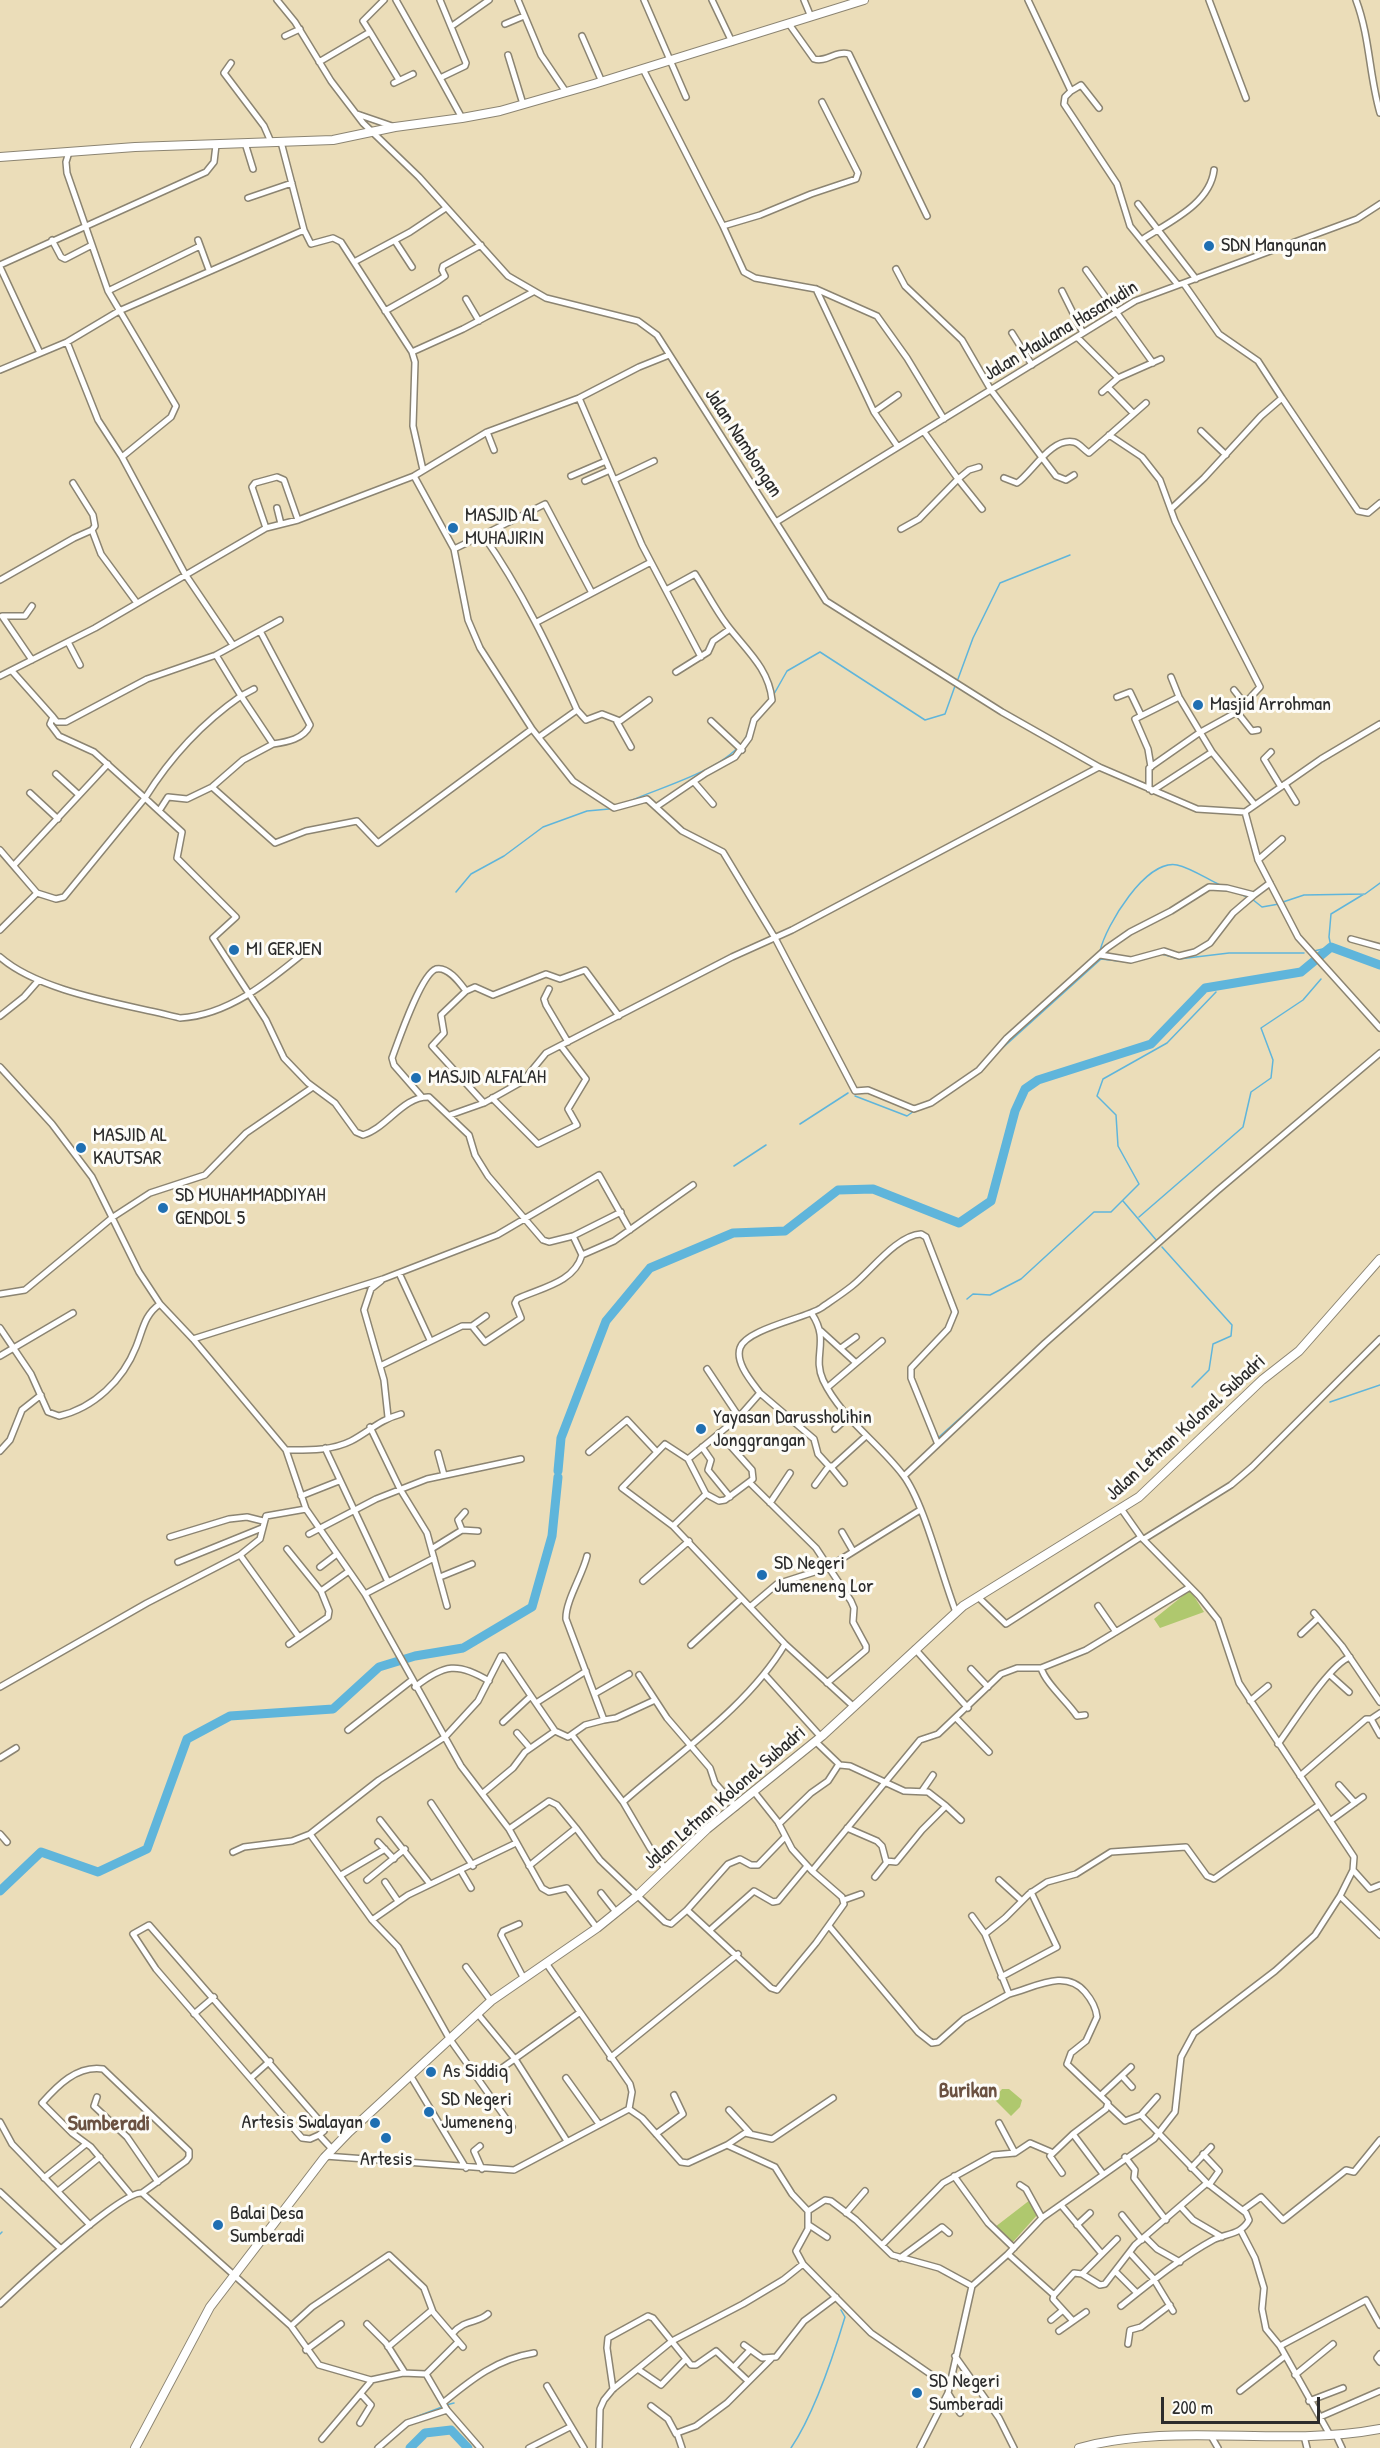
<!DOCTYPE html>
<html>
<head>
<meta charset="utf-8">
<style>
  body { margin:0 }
  #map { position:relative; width:1380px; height:2448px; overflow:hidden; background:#ebddb9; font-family:"Patrick Hand",sans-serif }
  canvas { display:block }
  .scale { position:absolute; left:1161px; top:2397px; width:159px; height:27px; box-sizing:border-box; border:3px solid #2b2b2b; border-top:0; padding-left:8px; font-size:18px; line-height:21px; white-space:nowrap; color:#2b2b2b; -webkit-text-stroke:4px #fdfcf7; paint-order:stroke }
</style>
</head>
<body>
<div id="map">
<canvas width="1380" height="2448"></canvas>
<div class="scale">200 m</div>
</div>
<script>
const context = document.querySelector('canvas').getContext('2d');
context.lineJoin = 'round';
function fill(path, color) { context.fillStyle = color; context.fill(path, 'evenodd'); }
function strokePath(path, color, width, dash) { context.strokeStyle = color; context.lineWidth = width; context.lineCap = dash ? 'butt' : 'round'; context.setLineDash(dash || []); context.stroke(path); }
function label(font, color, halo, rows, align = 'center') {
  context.font = font + ' "Patrick Hand",sans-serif'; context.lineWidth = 6; context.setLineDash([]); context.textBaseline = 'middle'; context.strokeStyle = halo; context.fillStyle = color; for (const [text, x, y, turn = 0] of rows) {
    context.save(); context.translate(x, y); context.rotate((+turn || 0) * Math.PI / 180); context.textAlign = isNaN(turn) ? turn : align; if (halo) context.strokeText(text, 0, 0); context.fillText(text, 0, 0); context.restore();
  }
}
fill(new Path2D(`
  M1190 1590 1204 1612 1160 1628 1154 1619Z
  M1002 2089H1009L1022 2100 1020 2107 1011 2116 994 2099Z
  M1030 2200 1038 2214 1012 2243 995 2227Z`), '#afc86e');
strokePath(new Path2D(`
  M958 679 973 638 1000 583 1070 555
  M774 694 787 671 820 652 925 720 945 714 955 686
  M628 802C662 786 732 769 748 733
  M456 892 471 874 504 856 543 827 587 811 609 809
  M1238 893 1247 897
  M1252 899 1262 907 1279 904
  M1283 902 1304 895 1365 894 1380 883
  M1100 951C1106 925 1146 859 1177 865 1191 868 1207 879 1220 885
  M1314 951 1331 947 1329 937 1331 914 1364 894
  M1162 954 1179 959 1229 953H1304
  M1133 962 1152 957
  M998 1052 1101 959 1128 962
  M855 1096 907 1116 914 1111
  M800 1124 848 1093
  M734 1166 766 1145
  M1123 1201 1157 1241
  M1139 1217 1243 1127 1251 1092 1271 1078 1273 1060 1261 1028 1303 1000 1321 979
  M1162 1247 1232 1325 1231 1336 1213 1344 1209 1370 1192 1387
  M967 1299 973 1294 990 1295 1021 1279 1094 1212H1111L1139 1184 1118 1146 1116 1115 1097 1096 1103 1079 1167 1043 1216 992
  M1330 1402 1380 1385
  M939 1437 988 1393
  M0 2234 2 2232
  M446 2405 454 2403
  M413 2418 442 2407
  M791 2448C814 2414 833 2357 845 2317L841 2310`), '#5fb5db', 1.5);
strokePath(new Path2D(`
  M558 1471 561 1438 606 1321 650 1268 733 1233 785 1231 838 1190 873 1189 959 1223 991 1201 1015 1111 1025 1089 1038 1080 1151 1044 1205 988 1301 972 1331 947 1380 965
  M0 1891 41 1852 98 1872 147 1849 187 1739 230 1716 333 1709 379 1667 415 1656 463 1648 532 1607 552 1536 558 1477
  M410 2448 425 2433 451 2430 468 2448`), '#5fb5db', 9);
const street = new Path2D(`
  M277 0 295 22 331 81 363 123 419 177 508 276 546 298 638 321 657 335 826 601 1002 712 1099 767 1197 809 1245 812
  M396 0 440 78
  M440 0 466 63 465 66 440 78 462 118
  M518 0 541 55 566 92
  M644 0 686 97
  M712 0 732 42
  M804 0 811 17
  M1028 0 1071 91 1065 97 1064 104 1117 184 1130 226 1178 285
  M1209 0 1246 98
  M1356 0C1370 37 1369 75 1380 113
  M505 24 524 16
  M789 24 814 59C826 63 836 50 849 54L927 216
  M452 26 489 0
  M370 32 399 80
  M285 36 300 29
  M582 36 602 82
  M508 55 523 104
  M319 62 370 32 363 21 384 0
  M231 63 224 73 264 126 271 142
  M643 69 723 226 744 272 755 278 816 289 877 316 907 358 944 419
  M394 83 413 74
  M1071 91 1081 85 1099 108
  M357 114 395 127
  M245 143 253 169
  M69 152 66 162 67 173 108 291 176 406 171 417 122 457 185 574 233 645
  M248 198 292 183
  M1138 204 1196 279
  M723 226 760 215 811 194 856 179 858 173 822 102
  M304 230 311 244 333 238 341 242 412 352 415 362 413 426 423 470
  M1143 239C1169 222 1210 204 1214 170
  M52 240 61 257 65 259 92 245
  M198 240 209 270
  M395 241 412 267
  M354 262 410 232 446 208
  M0 265 206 172 214 162 216 145
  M0 267 40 353
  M896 269 905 286 962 340 991 390 1056 476 1066 480 1074 475
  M1086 270 1153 363
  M1184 284 1219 334 1258 361 1282 398
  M816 289 874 412 898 447
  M108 291 200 246
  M1062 291 1083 333
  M466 299 479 321
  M385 311 438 281 445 276 442 270 443 266 481 245
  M1012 333 1032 365
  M1077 337 1118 378
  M67 342 98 420 122 457
  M412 352 463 329 533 292
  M0 370 67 342 119 311 304 230 281 142
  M1108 387 1133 413
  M1102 392 1118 378 1161 359
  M579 398 642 545 701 657
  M874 412 898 395
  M1201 431 1226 455
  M487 432 494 450
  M1109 435 1142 457 1160 480 1175 521 1260 687 1237 712 1199 733 1149 768V789
  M979 467 969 470 958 479 982 509
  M414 476 454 549 468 620 480 648 532 729 573 781 614 808 647 799 682 831 723 852 775 938 855 1091 868 1090 914 1109 931 1103 979 1070 1007 1038 1107 948 1130 932 1171 911 1209 887 1227 888 1254 895 1270 883
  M571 476 606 461
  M1004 478 1017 483C1032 473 1051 437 1074 442 1079 443 1084 450 1089 453L1146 403
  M614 480 654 461
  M585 481 610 470
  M73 483 93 515 95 526 92 530
  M277 508 281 524
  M1171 509 1204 478 1261 416 1282 398 1358 511 1368 513 1380 503
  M776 522 1135 301 1357 219 1380 204
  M266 528 252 487 255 483 277 477 284 480 298 520
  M901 529 919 519 958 479 924 432
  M483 535 545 504 592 593
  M454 549 483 535C521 589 550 649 577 710L539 737
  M0 580 74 538 92 530 101 554 137 603
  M537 622 651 562
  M260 631 310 725C304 739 287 742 273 744
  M68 642 80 665
  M216 655 241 696 254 689
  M32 660 2 616H25L32 606
  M12 671 53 717 50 724 59 736 94 752 145 798C170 758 202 723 241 696L273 744 243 760 212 787 187 799 168 797 159 811 182 832 177 858 236 917 213 938 266 1020 284 1058 308 1083 335 1103 356 1132 363 1135C387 1128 403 1096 429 1097L469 1135 475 1155 488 1176 543 1240 549 1242 573 1236 582 1255C574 1283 540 1288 517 1299L515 1303 521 1318 485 1342 472 1326H462L380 1366
  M676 672 708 652 713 641 730 629
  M0 676 95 628 266 528 298 520 414 476 487 432 579 398 639 367 669 355
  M1234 690 1245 704
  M1117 697 1130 692 1141 715
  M577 710 586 720 602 714 620 721 649 700
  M1237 712 1252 731 1258 730
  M53 717 57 722H66L147 679 216 655 280 620
  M711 721 742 750
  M617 722 631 747
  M1212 752 1255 805
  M1271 752 1264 759 1281 787
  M1151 767 1148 749 1135 719 1179 697
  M56 774 79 795
  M694 782 713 804
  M1285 784 1296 802
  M212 787 275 843 306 831 357 821 378 843 532 729
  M1152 791 1212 752 1179 697 1171 677
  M30 793 58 819
  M656 807 706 773 735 757 749 738 754 720 772 700C769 668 745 649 727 625 715 609 706 591 695 574L666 590
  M1245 812 1258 860 1298 937 1380 1028
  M1245 812 1321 759 1380 724
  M0 850 37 893 0 930
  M1258 860 1282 839
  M15 864 108 764
  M37 893 56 899 64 897 145 798 159 811
  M1351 939 1380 947
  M1100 955 1131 960 1164 951 1179 956 1195 952 1210 943 1233 913 1254 895
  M0 957C41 993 126 1004 180 1018 231 1015 273 978 311 947
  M549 989 544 999 546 1005 568 1042
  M466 991 441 1015 444 1033 432 1046 484 1103
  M0 1016 24 997 38 981
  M0 1067 52 1124 92 1177 139 1272 160 1304 193 1339 286 1450 306 1509 365 1594 461 1766 509 1829 542 1888 549 1892 567 1888 597 1928
  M421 1096 394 1065 392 1058C398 1042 421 974 436 969 448 966 460 983 466 991L475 987 493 995 546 974 560 979 585 970 619 1016
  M492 1098 538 1144 577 1125 568 1109 586 1079 561 1046
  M450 1115 484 1103 523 1081 546 1053 732 957 792 930 1099 767
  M573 1236 621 1212
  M582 1255 614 1241 693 1185
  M399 1273 430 1340
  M381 1281 371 1289 364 1310 384 1380 388 1417
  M0 1294 25 1290 113 1217 150 1193 205 1175 246 1133 313 1087
  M812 1314C830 1341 812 1356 823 1380 841 1418 878 1442 903 1475 924 1502 942 1577 956 1612
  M472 1326 486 1316
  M0 1328 31 1374 48 1412 59 1416C94 1408 123 1380 136 1347 143 1330 144 1315 160 1304
  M821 1331 855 1362
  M193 1339 383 1279 497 1235 599 1175 630 1230
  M841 1348 856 1337
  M0 1356 73 1313
  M707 1369 739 1417
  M828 1387 882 1341
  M760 1393C752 1382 735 1363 740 1348 746 1329 806 1318 821 1308 831 1301 842 1294 852 1286 870 1272 897 1235 921 1234L926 1237 955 1312 948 1329 911 1368V1378L937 1442
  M370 1427 400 1489 427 1533 447 1606
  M835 1429 848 1417
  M702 1447 711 1460 708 1470 730 1497
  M325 1448 388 1582
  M286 1450C307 1450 331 1451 351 1441 370 1431 379 1420 401 1414
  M0 1451 10 1440 22 1410 41 1395
  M589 1452 627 1420 656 1451
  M438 1453 444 1475
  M688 1459 665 1444 622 1488 673 1526 785 1644 853 1706
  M831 1467 844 1483
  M904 1476 1045 1343 1217 1191 1380 1053
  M750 1483 816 1548 851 1601 854 1608 853 1622 866 1646V1650L827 1683
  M815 1485 829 1466
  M706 1494 719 1501 725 1500 753 1479 752 1470 719 1433
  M301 1496 339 1481
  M770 1503 790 1473
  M673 1526 706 1494 688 1459 739 1417 760 1393 814 1439 818 1454 829 1466H833L866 1436
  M462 1530 478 1531
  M842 1532 853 1551
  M309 1534 376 1499 427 1479 521 1459
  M170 1537 229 1519 247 1517 263 1521
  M1144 1539 1231 1485 1252 1467 1380 1339
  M433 1548 462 1530 458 1520 465 1512
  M287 1549 321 1591
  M240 1555 299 1637
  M178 1562 262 1528
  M320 1567 337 1554
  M440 1577 472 1564
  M643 1581 689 1541
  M365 1594 434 1558
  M978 1597 1006 1624 1141 1537
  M1098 1606 1116 1632
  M750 1607 777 1584 827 1568 920 1510
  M1314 1613 1342 1646 1380 1702
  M1301 1634 1318 1618
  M289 1644 328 1617 329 1611 321 1591 349 1571
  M691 1645 741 1599
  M915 1649 968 1708
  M1041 1668C1046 1684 1067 1701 1077 1716L1085 1715
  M971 1669 988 1687
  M639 1675 667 1718 710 1768 715 1783 736 1807
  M765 1675 821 1737
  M1330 1675 1349 1692
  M0 1687 147 1603 240 1555 260 1539 266 1516 306 1509
  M415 1687C444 1664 458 1662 489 1681
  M596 1693 629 1674
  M1250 1701 1268 1686
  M536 1703 586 1671
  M956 1718 989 1752
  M1371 1719 1380 1713
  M604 1720 616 1718 655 1700
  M503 1722 531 1696 555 1731
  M348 1730 412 1680
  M517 1733 530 1748
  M572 1735 623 1802
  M815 1741 840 1765 850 1766 904 1791 928 1792 946 1806 922 1830 896 1862 886 1861 882 1846 877 1841 847 1828
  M1278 1744C1292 1725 1330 1664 1350 1657
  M0 1758 16 1748
  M1300 1776 1366 1719H1371L1380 1735
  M1339 1785 1355 1803
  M922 1791 933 1775
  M483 1793 513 1768 525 1752 555 1731 568 1737 585 1725 604 1720 566 1619C565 1602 583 1574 587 1556
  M755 1793 778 1822 792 1849 812 1871 920 1740 938 1734 1001 1674 1017 1668H1041L1086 1650 1190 1587
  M431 1803 473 1866
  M946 1806 961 1820
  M380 1820 430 1884
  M1330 1821 1363 1797
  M779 1824 811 1793 828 1781 839 1764
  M509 1829 549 1801 557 1805 576 1828
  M0 1834 7 1842
  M310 1834 372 1920
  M378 1842 394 1859
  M233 1852 244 1847 292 1841 310 1834 379 1780 445 1737 478 1701 501 1656H504L531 1696
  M529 1866 576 1828 600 1860 665 1922 671 1924 687 1910 771 1988 777 1990 816 1943 844 1904 842 1897 812 1871
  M665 1868 650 1848 623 1802C677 1754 748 1707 785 1644
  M1353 1870 1370 1889 1380 1885
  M461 1871 471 1888
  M341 1875 385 1849
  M875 1877 887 1862
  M367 1880 405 1849
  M999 1880 1021 1900
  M385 1882 398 1901
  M601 1893 616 1912
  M1340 1896 1380 1935
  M844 1900 861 1894
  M687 1910 728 1864 740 1859 751 1865H758L785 1837
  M972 1916 985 1934
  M519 1924 503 1931 501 1935 523 1977
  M829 1926 918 2032 932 2043 938 2042 964 2019 1009 1994
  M710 1930 754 1891 773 1902 778 1901 807 1866
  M546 1963 630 2084 632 2092 629 2109
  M466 1967 491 2001
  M1001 1977 1057 1947 1031 1892
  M477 2013 515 2059 567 2141
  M194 2014 214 1997
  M610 2058 738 1954
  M502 2068 579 2013
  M410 2075 466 2168
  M1122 2076 1132 2087
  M252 2077 270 2061
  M566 2078 599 2124
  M1101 2095 1131 2067
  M97 2097 94 2106 127 2137 158 2182
  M1108 2105 1125 2121 1141 2115 1207 2183
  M629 2109 642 2118 681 2162 688 2163 727 2145 775 2167 792 2194 808 2211V2229L796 2251 803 2264 871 2333 949 2387
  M729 2110 750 2133
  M1141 2115 1157 2097
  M0 2122 12 2144 90 2225
  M999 2123 1015 2153
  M512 2127 449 2038 398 1947 372 1920 408 1895 516 1843
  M656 2134 683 2114 674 2095
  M319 2135 324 2131V2126L149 1925 133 1934 156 1969 302 2138 310 2139 319 2135 332 2149
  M727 2145 745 2133 772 2139 833 2098
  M480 2146 474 2151 482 2169
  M1203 2154 1219 2171 1209 2185
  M325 2156 514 2170 629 2109
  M1125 2157 1135 2170 1134 2178 1166 2220
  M1191 2168 1211 2147
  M1062 2173 1050 2156 1073 2134
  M1103 2174 1073 2134 1106 2109 1108 2103 1067 2064 1071 2053 1086 2041 1097 2017C1096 2008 1091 1999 1085 1992 1065 1968 1034 1988 1009 1994L985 1934 1005 1918 1029 1894 1047 1882 1076 1874 1111 1852 1186 1847 1207 1876 1214 1879 1319 1805
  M954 2176 988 2223 1014 2248
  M44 2178 86 2144
  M1020 2185 1026 2189 1042 2218
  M58 2191 100 2157
  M0 2192 60 2248
  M131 2195 91 2147 72 2133 42 2103C57 2086 77 2065 103 2069L189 2151V2157L186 2161 142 2193
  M1061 2205 1102 2254
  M1181 2207 1193 2220 1222 2237
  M1243 2210 1261 2197 1283 2220 1346 2170 1354 2172 1380 2140
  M808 2211 825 2200 831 2201 856 2220 892 2255 939 2268 972 2286
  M846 2213 865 2191
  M1122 2215 1142 2240
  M809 2225 827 2237
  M1077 2225 1090 2213
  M1241 2231 1255 2258 1264 2288 1262 2309 1266 2329 1280 2346 1330 2435
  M1145 2237 1157 2249 1180 2262
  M882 2245 943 2183 993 2155 1015 2153 1030 2143 1051 2152
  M1130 2253 1153 2278 1173 2311
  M1008 2254 1054 2295 1074 2273 1082 2274 1100 2285 1105 2284 1135 2245 1207 2183 1246 2213 1249 2220C1241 2235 1227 2233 1213 2240 1180 2258 1150 2283 1121 2306
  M900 2258 942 2227 949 2233
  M1116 2272 1137 2293
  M1082 2274 1117 2239
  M1054 2295 1053 2299 1073 2321
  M0 2304C19 2286 122 2190 142 2193L291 2326 319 2365 371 2380 403 2373 426 2374 447 2410 480 2448
  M1051 2320 1063 2310
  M367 2324 386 2343 405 2373
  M291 2326 312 2307 389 2255 424 2288 433 2312 463 2347
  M1059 2331 1086 2312
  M452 2334C466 2318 477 2324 488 2314
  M1128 2344 1130 2330 1141 2327 1170 2305
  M744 2345 762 2358 776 2357 804 2321 836 2297
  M1280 2346 1366 2300 1380 2325
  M388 2347 432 2310
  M306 2350 341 2324
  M1380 2354 1377 2358 1380 2362
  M955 2356 999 2418 1014 2448
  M734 2367 750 2350
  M639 2370 661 2385 686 2359
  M426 2374 458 2342
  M1295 2375 1333 2344
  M547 2386 584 2448
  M613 2389 607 2348 608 2338 648 2316 653 2318 691 2365H696L716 2351 748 2381
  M1240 2391 1285 2356
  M948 2393 960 2413
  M1309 2401 1343 2388
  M444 2402C472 2379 497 2359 534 2353
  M651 2406 668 2419 676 2434
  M1320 2417 1380 2391
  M360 2423 371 2405 361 2394
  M1336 2435 1342 2448
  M1211 2436 1218 2448
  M1304 2436 1307 2448
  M322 2439 372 2380
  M378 2448 407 2423 447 2410
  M529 2448 570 2427
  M599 2448 600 2409 604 2400 613 2389 672 2341 743 2304 783 2280 803 2264
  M682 2448 677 2433 696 2426 727 2403 771 2359
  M920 2448 948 2393 972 2286 1008 2254 1042 2218 1154 2139 1175 2112 1181 2057 1194 2033 1275 1971 1315 1935 1340 1896 1353 1870 1354 1857 1239 1683 1218 1620 1199 1596 1141 1537 1122 1510`);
const secondary = new Path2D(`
  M0 157 135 147 333 140 395 127 462 118 500 111 594 84 864 0
  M135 2448 210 2307 324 2158 349 2132 491 2001 597 1928 639 1894 707 1829 822 1736 963 1606 1139 1497 1262 1380 1299 1351 1380 1259
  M1079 2448C1177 2421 1280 2448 1380 2429`);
strokePath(street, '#8b8472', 8);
strokePath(secondary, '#8b8472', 10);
strokePath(street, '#fff', 5);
strokePath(secondary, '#fff', 8);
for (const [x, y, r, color] of [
  [1209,246,6,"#1f6fb2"],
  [453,528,6,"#1f6fb2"],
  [1198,705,6,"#1f6fb2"],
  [234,950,6,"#1f6fb2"],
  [416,1078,6,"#1f6fb2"],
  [81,1148,6,"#1f6fb2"],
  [163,1208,6,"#1f6fb2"],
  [701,1429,6,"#1f6fb2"],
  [762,1575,6,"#1f6fb2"],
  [431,2072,6,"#1f6fb2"],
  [429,2112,6,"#1f6fb2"],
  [375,2123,6,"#1f6fb2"],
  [386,2138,6,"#1f6fb2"],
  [218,2225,6,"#1f6fb2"],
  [917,2393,6,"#1f6fb2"]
]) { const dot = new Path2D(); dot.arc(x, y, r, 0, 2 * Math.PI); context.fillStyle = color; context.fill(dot); strokePath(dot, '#fdfcf7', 2); }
label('20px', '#2b2b2b', '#fdfcf7', [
  ["SDN Mangunan",1221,246],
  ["MASJID AL",465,516],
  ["MUHAJIRIN",465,539],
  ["Masjid Arrohman",1210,705],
  ["MI GERJEN",246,950],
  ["MASJID ALFALAH",428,1078],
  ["MASJID AL",93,1136],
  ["KAUTSAR",93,1159],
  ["SD MUHAMMADDIYAH",175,1196],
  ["GENDOL 5",175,1219],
  ["Yayasan Darussholihin",713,1418],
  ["Jonggrangan",713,1441],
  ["SD Negeri",774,1564],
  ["Jumeneng Lor",774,1587],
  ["As Siddiq",443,2072],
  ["SD Negeri",441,2100],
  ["Jumeneng",441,2123],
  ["Artesis Swalayan",363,2123,"right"],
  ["Artesis",386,2160,"center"],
  ["Balai Desa",230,2214],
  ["Sumberadi",230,2237],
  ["SD Negeri",929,2382],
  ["Sumberadi",929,2405]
], 'left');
label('20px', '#2b2b2b', '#fdfcf7', [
  ["Jalan Maulana Hasanudin",1061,331,-31],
  ["Jalan Nambongan",743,443,57],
  ["Jalan Letnan Kolonel Subadri",1186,1428,-42],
  ["Jalan Letnan Kolonel Subadri",725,1798,-41]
]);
label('bold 21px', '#6b5242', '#fdfcf7', [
  ["Burikan",968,2091]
]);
label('bold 22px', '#6b5242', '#fdfcf7', [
  ["Sumberadi",109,2124]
]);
</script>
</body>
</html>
